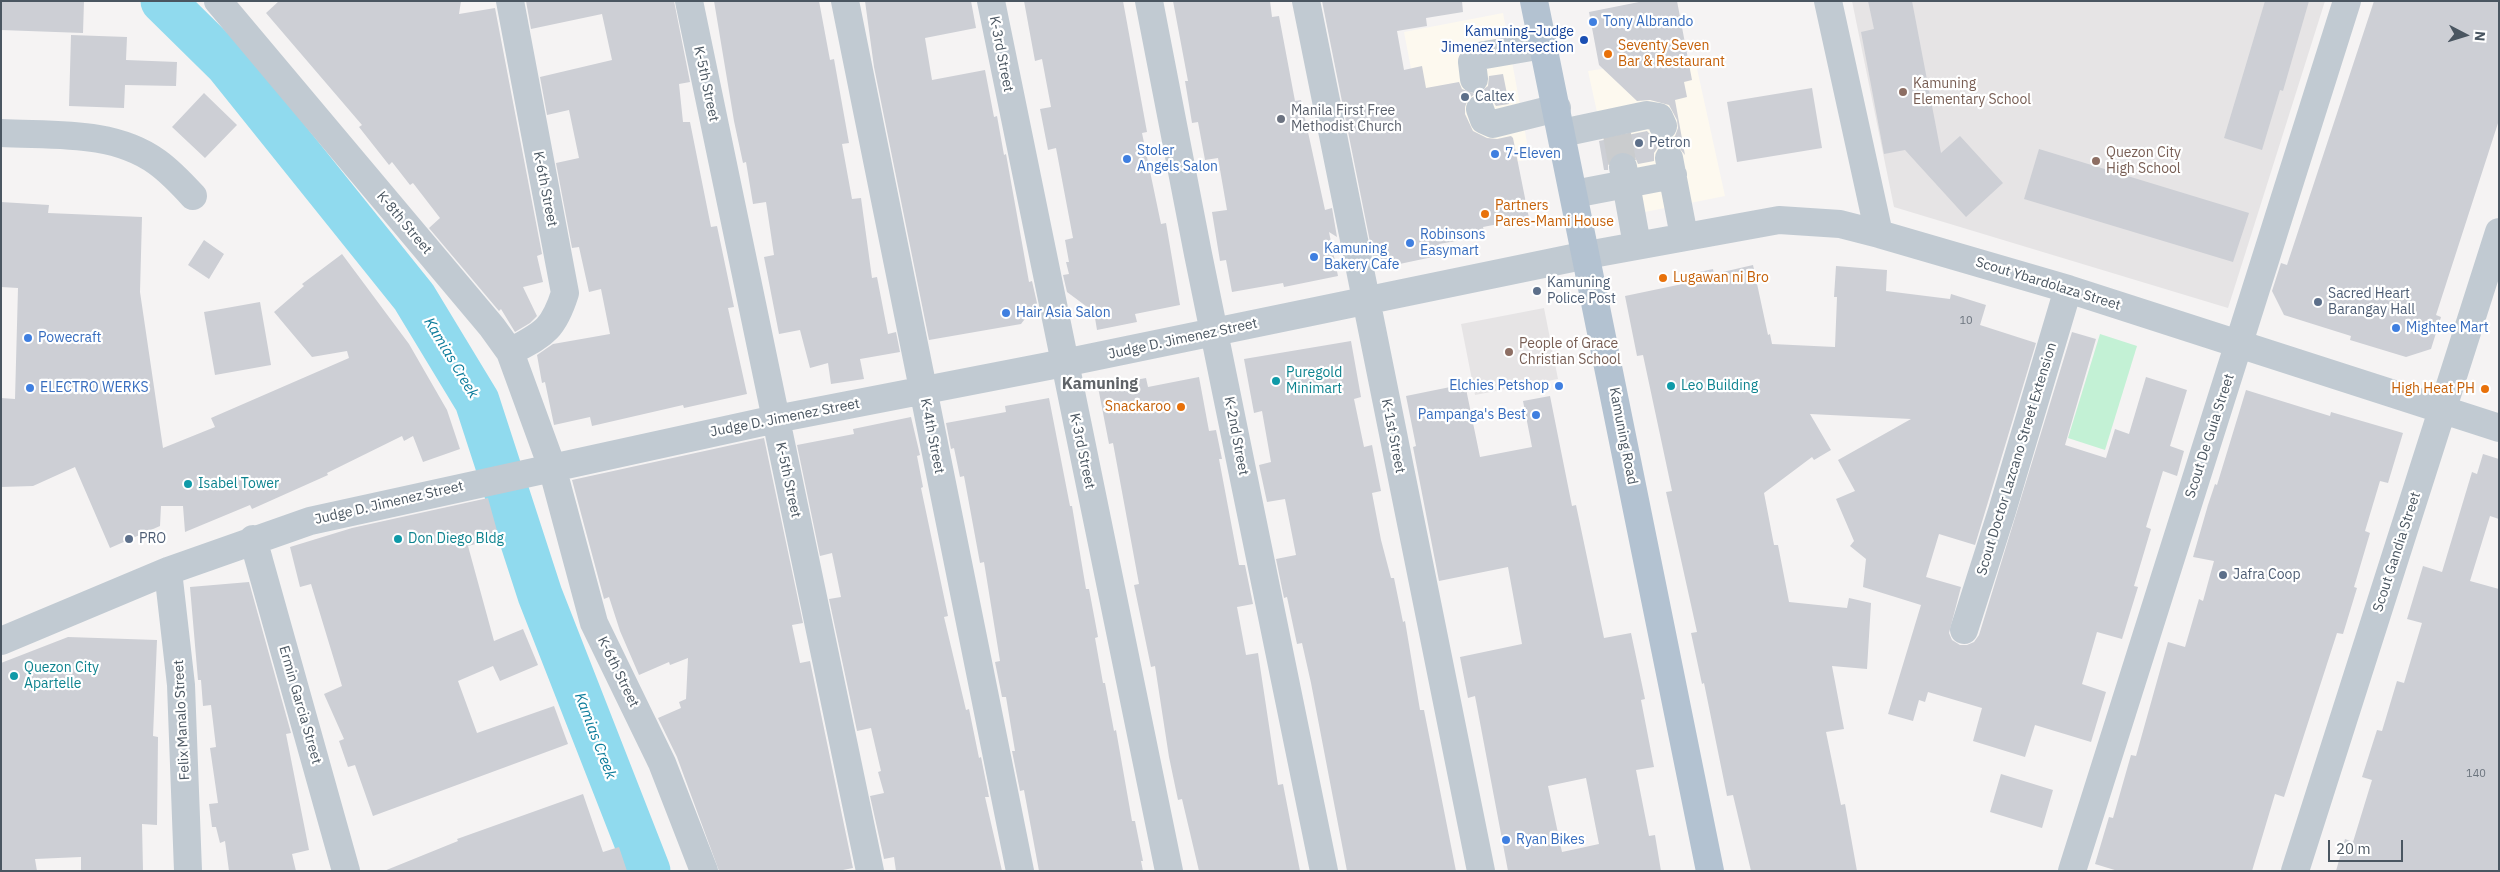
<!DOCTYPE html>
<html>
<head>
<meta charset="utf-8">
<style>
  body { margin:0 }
  #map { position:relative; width:2500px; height:872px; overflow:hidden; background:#f5f3f3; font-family:"IBM Plex Sans",sans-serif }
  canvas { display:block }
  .frame { position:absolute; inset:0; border:2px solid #4a5661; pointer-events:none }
  .north { position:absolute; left:2440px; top:10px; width:50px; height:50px; -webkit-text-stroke:4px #fff; paint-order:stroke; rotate:95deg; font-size:14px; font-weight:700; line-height:20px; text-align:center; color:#4a5661 }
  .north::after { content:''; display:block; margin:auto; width:18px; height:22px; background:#4a5661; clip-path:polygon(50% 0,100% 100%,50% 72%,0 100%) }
  .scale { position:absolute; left:2328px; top:840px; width:75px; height:22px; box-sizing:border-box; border:2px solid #4a5661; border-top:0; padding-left:6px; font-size:15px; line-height:18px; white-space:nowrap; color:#4a5661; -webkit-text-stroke:4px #fff; paint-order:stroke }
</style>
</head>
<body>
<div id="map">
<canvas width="2500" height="872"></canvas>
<div class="frame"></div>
<div class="north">N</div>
<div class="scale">20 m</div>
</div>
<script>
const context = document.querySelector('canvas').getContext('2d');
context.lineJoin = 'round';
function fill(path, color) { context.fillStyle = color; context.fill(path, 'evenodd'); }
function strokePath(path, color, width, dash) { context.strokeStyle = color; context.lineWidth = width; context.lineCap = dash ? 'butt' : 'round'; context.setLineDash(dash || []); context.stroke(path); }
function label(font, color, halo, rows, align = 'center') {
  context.font = font + ' "IBM Plex Sans",sans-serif'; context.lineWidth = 4.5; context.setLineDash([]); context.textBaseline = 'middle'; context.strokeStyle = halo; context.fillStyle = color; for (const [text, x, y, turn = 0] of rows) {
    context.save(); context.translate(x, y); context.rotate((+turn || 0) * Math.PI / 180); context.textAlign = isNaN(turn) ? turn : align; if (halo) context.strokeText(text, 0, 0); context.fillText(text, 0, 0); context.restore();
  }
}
fill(new Path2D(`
  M1503 13 1530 159 1432 178 1404 32Z
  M1694 55 1725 196 1620 217 1588 71Z`), '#fdf9ef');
fill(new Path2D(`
  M1852 1H2325L2228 308 1894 207Z
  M1544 308 1558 379 1475 395 1461 324Z`), '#e6e4e5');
fill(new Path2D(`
  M2100 334 2137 346 2105 450 2068 438Z`), '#c3f1d5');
strokePath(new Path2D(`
  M163 1 227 64 414 297 477 401 540 595 648 871`), '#90daee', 45);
fill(new Path2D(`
  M1 1H84L83 33 1 30Z
  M279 1H461L459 14 495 8 542 254 537 256 543 282 523 287 537 316 530 323 515 332 501 309 499 311 429 228 440 218 413 183 410 185 392 162 389 165 359 127 362 125 266 13Z
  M526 1H674L690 82 679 84 683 122H690L711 227 717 226 734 307 728 308 747 394 684 408 683 405 592 426 590 417 554 425 545 382 542 383 537 355 553 344 610 334 601 289 589 292 579 247 572 248 556 163 579 158 569 110 547 115 540 77 612 60 602 14 531 29Z
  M714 1H819L830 60 834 59 849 143 842 144 852 199 861 198 872 278 877 277 888 334 896 332 900 352 860 359 864 379 831 384 828 363 810 368 800 330 779 334 764 257 774 255 766 202 753 204 746 162 743 163 734 121Z
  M865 1H971L976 28 925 38 932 80 985 70 994 117 997 116 1004 155 1006 154 1029 282 1032 281 1037 303 1021 324 929 340 874 67Z
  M1024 1H1123L1147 132 1142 133 1161 224 1166 223 1180 305 1135 314 1137 322 1097 330 1094 312 1067 292 1063 275 1069 274 1066 262H1069L1065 240 1073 238 1056 148 1048 150 1040 109 1051 107 1042 59 1035 61Z
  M1173 1H1270L1272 17 1279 16 1295 101 1301 100 1325 210 1332 208 1337 237 1329 232 1338 276 1284 287 1283 283 1232 292 1226 260 1220 261 1212 212 1227 210 1218 158 1205 160 1198 122 1192 123 1185 81H1188Z
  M1322 1H1462L1463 12 1426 18 1427 26 1397 31 1404 70 1422 66 1426 88 1459 82 1462 89 1475 94 1468 99 1465 107V114L1473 131 1487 138 1497 139 1511 136 1513 138 1529 218 1483 227 1485 236 1439 244 1442 255 1390 266 1373 257Z
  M1644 1H1677L1692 80 1684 82 1687 97 1675 100 1685 155 1675 143H1667L1658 147 1654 153V161L1638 164 1635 157 1629 153 1620 152 1613 155 1608 162V170H1604L1599 141 1647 131 1654 139 1661 141 1669 140 1675 136 1678 128 1677 120 1669 105 1650 100 1637 101 1599 65 1589 12Z
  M1868 1H1912L1941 153 1960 136 2003 183 1966 217 1905 150 1884 154 1861 32 1874 29Z
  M2265 1H2309L2283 91 2280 90 2262 150 2224 138Z
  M2374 1H2499V120L2436 315 2441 317 2431 349 2406 357 2350 340 2351 336 2284 315 2272 291 2281 263 2287 265Z
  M71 35 127 37 126 60 177 62 176 86 125 85 124 108 69 106Z
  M1503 74 1509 104 1496 106 1490 97 1477 94 1488 86 1489 76Z
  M1812 88 1822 148 1737 162 1727 102Z
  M204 93 237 125 205 158 172 127Z
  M2039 149 2249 213 2233 262 2024 199Z
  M1 202 49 205 48 213 142 217 140 292 163 448 215 427 211 418 349 358 347 351 312 357 274 312 304 286 302 284 342 254 409 344 447 410 460 449 423 462 413 436 404 441 402 436 327 473 328 475 252 509 250 505 185 532 183 506H161L160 526 110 548 75 467 33 486 1 487V398L15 399 18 288 1 287Z
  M204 240 224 254 209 279 188 265Z
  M1753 265 1768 335 1770 334 1772 344 1835 347 1837 297H1834L1836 266 1887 270 1886 291 1950 299 1951 294 1986 305 1980 325 2036 343 1975 545 1939 534 1926 577 1961 587 1949 633 1952 640 1960 645H1967L1974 642 1979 635 2072 332 2096 339 2065 445 2106 458 2115 429 2129 434 2146 377 2187 390 2170 446 2184 451 2177 476 2163 471 2146 527 2151 529 2134 586 2138 587 2122 639 2097 632 2082 684 2106 692 2091 742 2035 725 2025 757 1973 741 1982 708 1928 692 1925 702 1919 700 1913 721 1888 714 1921 605 1863 587 1866 559 1850 546 1854 541 1836 499 1855 491 1838 460 1911 419 1810 414 1831 450 1814 460 1812 457 1764 493 1774 545H1778L1789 602 1847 608 1849 598 1871 603 1867 669 1832 666 1844 729 1826 732 1841 805 1845 804 1857 871H1751L1733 795 1727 796 1704 683 1702 684 1691 633 1697 632 1666 492 1672 491 1643 355 1637 356 1625 296 1692 282 1690 274 1713 269 1714 274Z
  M260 302 271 365 215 375 204 312Z
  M1351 341 1361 397 1354 399 1364 447 1372 445 1381 491 1372 493 1381 540 1391 578H1394L1403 622 1405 621 1420 710H1424L1456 871H1347L1311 683 1302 643 1297 644 1287 597 1284 598 1276 559 1296 555 1285 499 1267 502 1259 465 1271 462 1262 411 1254 413 1244 359Z
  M1199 377 1209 431 1216 430 1222 459H1219L1239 565H1245L1253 604 1237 607 1246 655 1258 653 1278 785 1283 784 1300 871H1199L1182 799 1178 800 1169 757 1155 666 1151 667 1134 585 1139 584 1113 443 1109 444 1098 387 1146 378 1148 387Z
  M1465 384 1480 457 1532 447 1523 401 1550 396 1572 506 1576 505 1604 638 1631 633 1645 699 1641 700 1654 767 1636 770 1649 836 1655 835 1661 871H1508L1475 696 1468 698 1460 657 1522 644 1508 567 1439 581 1413 447 1416 446 1406 396ZM1586 778 1599 844 1562 852 1548 786Z
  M2246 390 2330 416 2331 412 2403 433 2388 483 2380 481 2365 531 2370 533 2354 587 2357 588 2343 634 2337 633 2284 797 2275 794 2252 871H2118L2095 864 2109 817 2113 818 2131 755 2136 756 2168 642 2185 647 2199 599 2203 601 2214 561 2193 557 2208 505 2215 484 2217 485Z
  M1049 398 1070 506H1072L1086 589H1089L1098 637 1095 638 1103 683H1105L1114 731 1116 730 1132 821H1135L1143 861H1141L1143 871H1039L1024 790 1020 791 1012 751H1015L1006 697H1002L995 662 1000 661 984 562 980 563 964 476 960 477 954 448 951 449 946 423 1006 412 1005 406Z
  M911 417 920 455 917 456 923 487 921 488 948 616 944 617 966 710 969 709 979 758 981 757 989 797H985L1002 871H896L894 857 884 859 870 796 884 793 878 772 881 771 871 728 857 731 829 599 841 597 832 553 820 556 797 445 854 434 853 429Z
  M764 438 803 623 792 625 800 663 810 661 853 868 838 871H719L677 757 658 718 681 708 679 702 686 699 688 658 670 665 669 662 639 675 620 631 609 597 604 599 572 480Z
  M2483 454 2499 459V519L2490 516 2470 581 2499 589V871H2336L2345 839 2353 842 2372 780 2362 777 2377 730 2382 731 2397 681 2404 683 2422 623 2407 619 2423 566 2442 572 2472 472 2477 474Z
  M488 498 499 538 468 546 494 641 523 629 538 665 500 681 493 666 458 681 477 733 554 706 568 744 373 816 355 765 348 767 339 741 344 739 324 694 342 686 311 584 300 587 290 547 352 528Z
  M249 582 291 733 286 734 309 850 292 854 296 871H229L225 841 220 843 216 827H212L209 804 218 803 210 748 216 747 211 705 203 706 201 680H198L190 587Z
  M68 637 157 640 153 736 158 737 157 825 142 824 143 871H81V857L35 859 37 871H1V663Z
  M2001 774 2053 790 2042 828 1990 812Z
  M583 794 603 852 619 847 627 871H384L458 841 457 839Z`), '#cdcfd5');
strokePath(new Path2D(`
  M1617 135 1623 167`), '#caccce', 28, [28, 14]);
strokePath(new Path2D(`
  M218 1 492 327 510 352 552 467 594 623 662 763 704 871
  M510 1 565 293C553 331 543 334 510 352
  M689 1 870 871
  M845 1 1020 871
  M991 1 1169 871
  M1149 1 1198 254 1324 871
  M1306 1 1481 871
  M1828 1 1879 234
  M1474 79 1472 62 1479 56 1543 45
  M1480 109 1484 120 1493 124 1557 108
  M1 133C53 136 113 130 157 162 171 172 182 184 193 196
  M1562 133 1647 115 1659 117 1663 126
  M1669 158 1684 236
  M1623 167 1637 245
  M1574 194 1673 175
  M253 539 346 871
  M168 571 181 685 188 871
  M1964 630 2002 511 2068 289
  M1 641 168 571 310 521 776 419 1064 363 1587 255 1779 220 1840 224 1879 234 2068 289 2499 428
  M2072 871 2347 1
  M2295 871 2499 232`), '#c1cad2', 28);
strokePath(new Path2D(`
  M1534 1 1710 871`), '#b3c2d1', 28);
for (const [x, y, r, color] of [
  [1593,22,5,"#3f7fe0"],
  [1584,40,5,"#1a4fb4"],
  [1608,54,5,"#e8710a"],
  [1903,92,5,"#8d6e63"],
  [1465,97,5,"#5c6f8a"],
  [1281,119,5,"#6b7280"],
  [1639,143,5,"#5c6f8a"],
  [1495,154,5,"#3f7fe0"],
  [1127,159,5,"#3f7fe0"],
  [2096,161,5,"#8d6e63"],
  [1485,214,5,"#e8710a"],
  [1410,243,5,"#3f7fe0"],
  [1314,257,5,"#3f7fe0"],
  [1663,278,5,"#e8710a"],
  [1537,291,5,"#5c6f8a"],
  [2318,302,5,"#5c6f8a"],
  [1006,313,5,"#3f7fe0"],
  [2396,328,5,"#3f7fe0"],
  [28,338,5,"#3f7fe0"],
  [1509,352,5,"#8d6e63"],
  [1276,381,5,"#0f9aa8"],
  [1559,386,5,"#3f7fe0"],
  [1671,386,5,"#0f9aa8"],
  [30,388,5,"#3f7fe0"],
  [2485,389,5,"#e8710a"],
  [1181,407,5,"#e8710a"],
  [1536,415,5,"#3f7fe0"],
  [188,484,5,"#0f9aa8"],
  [129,539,5,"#5c6f8a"],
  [398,539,5,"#0f9aa8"],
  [2223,575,5,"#5c6f8a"],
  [14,676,5,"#0f9aa8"],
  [1506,840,5,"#3f7fe0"]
]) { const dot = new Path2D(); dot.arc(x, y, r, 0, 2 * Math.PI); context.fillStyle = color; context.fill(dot); strokePath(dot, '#fff', 2); }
label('11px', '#6b747e', null, [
  ["10",1966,321],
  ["140",2476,774]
]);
label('14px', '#366cbe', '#fff', [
  ["Tony Albrando",1603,22],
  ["Stoler",1137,151],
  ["Angels Salon",1137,167],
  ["7-Eleven",1505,154],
  ["Robinsons",1420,235],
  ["Easymart",1420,251],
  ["Kamuning",1324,249],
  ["Bakery Cafe",1324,265],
  ["Hair Asia Salon",1016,313],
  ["Mightee Mart",2406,328],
  ["Powecraft",38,338],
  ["Elchies Petshop",1549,386,"right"],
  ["ELECTRO WERKS",40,388],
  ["Pampanga's Best",1526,415,"right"],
  ["Ryan Bikes",1516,840]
], 'left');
label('14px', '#164399', '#fff', [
  ["Kamuning–Judge",1574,32],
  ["Jimenez Intersection",1574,48]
], 'right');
label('14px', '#c56008', '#fff', [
  ["Seventy Seven",1618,46],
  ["Bar & Restaurant",1618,62],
  ["Partners",1495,206],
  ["Pares-Mami House",1495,222],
  ["Lugawan ni Bro",1673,278],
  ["High Heat PH",2475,389,"right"],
  ["Snackaroo",1171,407,"right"]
], 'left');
label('14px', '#4a5661', '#fff', [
  ["K-3rd Street",1001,54,79],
  ["K-5th Street",706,84,78],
  ["K-6th Street",545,189,79],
  ["K-8th Street",404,223,50],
  ["Scout Ybardolaza Street",2048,284,17],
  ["Judge D. Jimenez Street",1183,339,-12],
  ["Judge D. Jimenez Street",785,418,-11],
  ["K-4th Street",932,436,79],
  ["K-2nd Street",1236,436,79],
  ["K-1st Street",1393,436,79],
  ["Kamuning Road",1623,436,79],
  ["Scout De Guia Street",2210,436,-72],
  ["K-3rd Street",1082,451,78],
  ["Scout Doctor Lazcano Street Extension",2017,459,-73],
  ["K-5th Street",788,480,78],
  ["Judge D. Jimenez Street",389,503,-13],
  ["Scout Gandia Street",2397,552,-72],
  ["K-6th Street",618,672,64],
  ["Ermin Garcia Street",300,705,74],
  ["Felix Manalo Street",182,720,-93]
]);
label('14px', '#785e54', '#fff', [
  ["Kamuning",1913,84],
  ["Elementary School",1913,100],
  ["Quezon City",2106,153],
  ["High School",2106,169],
  ["People of Grace",1519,344],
  ["Christian School",1519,360]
], 'left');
label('14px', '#4e5e75', '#fff', [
  ["Caltex",1475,97],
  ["Petron",1649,143],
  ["Kamuning",1547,283],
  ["Police Post",1547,299],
  ["Sacred Heart",2328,294],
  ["Barangay Hall",2328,310],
  ["PRO",139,539],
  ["Jafra Coop",2233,575]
], 'left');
label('14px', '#5b616d', '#fff', [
  ["Manila First Free",1291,111],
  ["Methodist Church",1291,127]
], 'left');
label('14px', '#0d838f', '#fff', [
  ["Puregold",1286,373],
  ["Minimart",1286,389],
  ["Leo Building",1681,386],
  ["Isabel Tower",198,484],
  ["Don Diego Bldg",408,539],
  ["Quezon City",24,668],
  ["Apartelle",24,684]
], 'left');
label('italic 15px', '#0c7c9b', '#fff', [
  ["Kamias Creek",451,358,59],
  ["Kamias Creek",595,736,69]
]);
label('bold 16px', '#5f6368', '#fff', [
  ["Kamuning",1100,384]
]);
</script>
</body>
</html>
